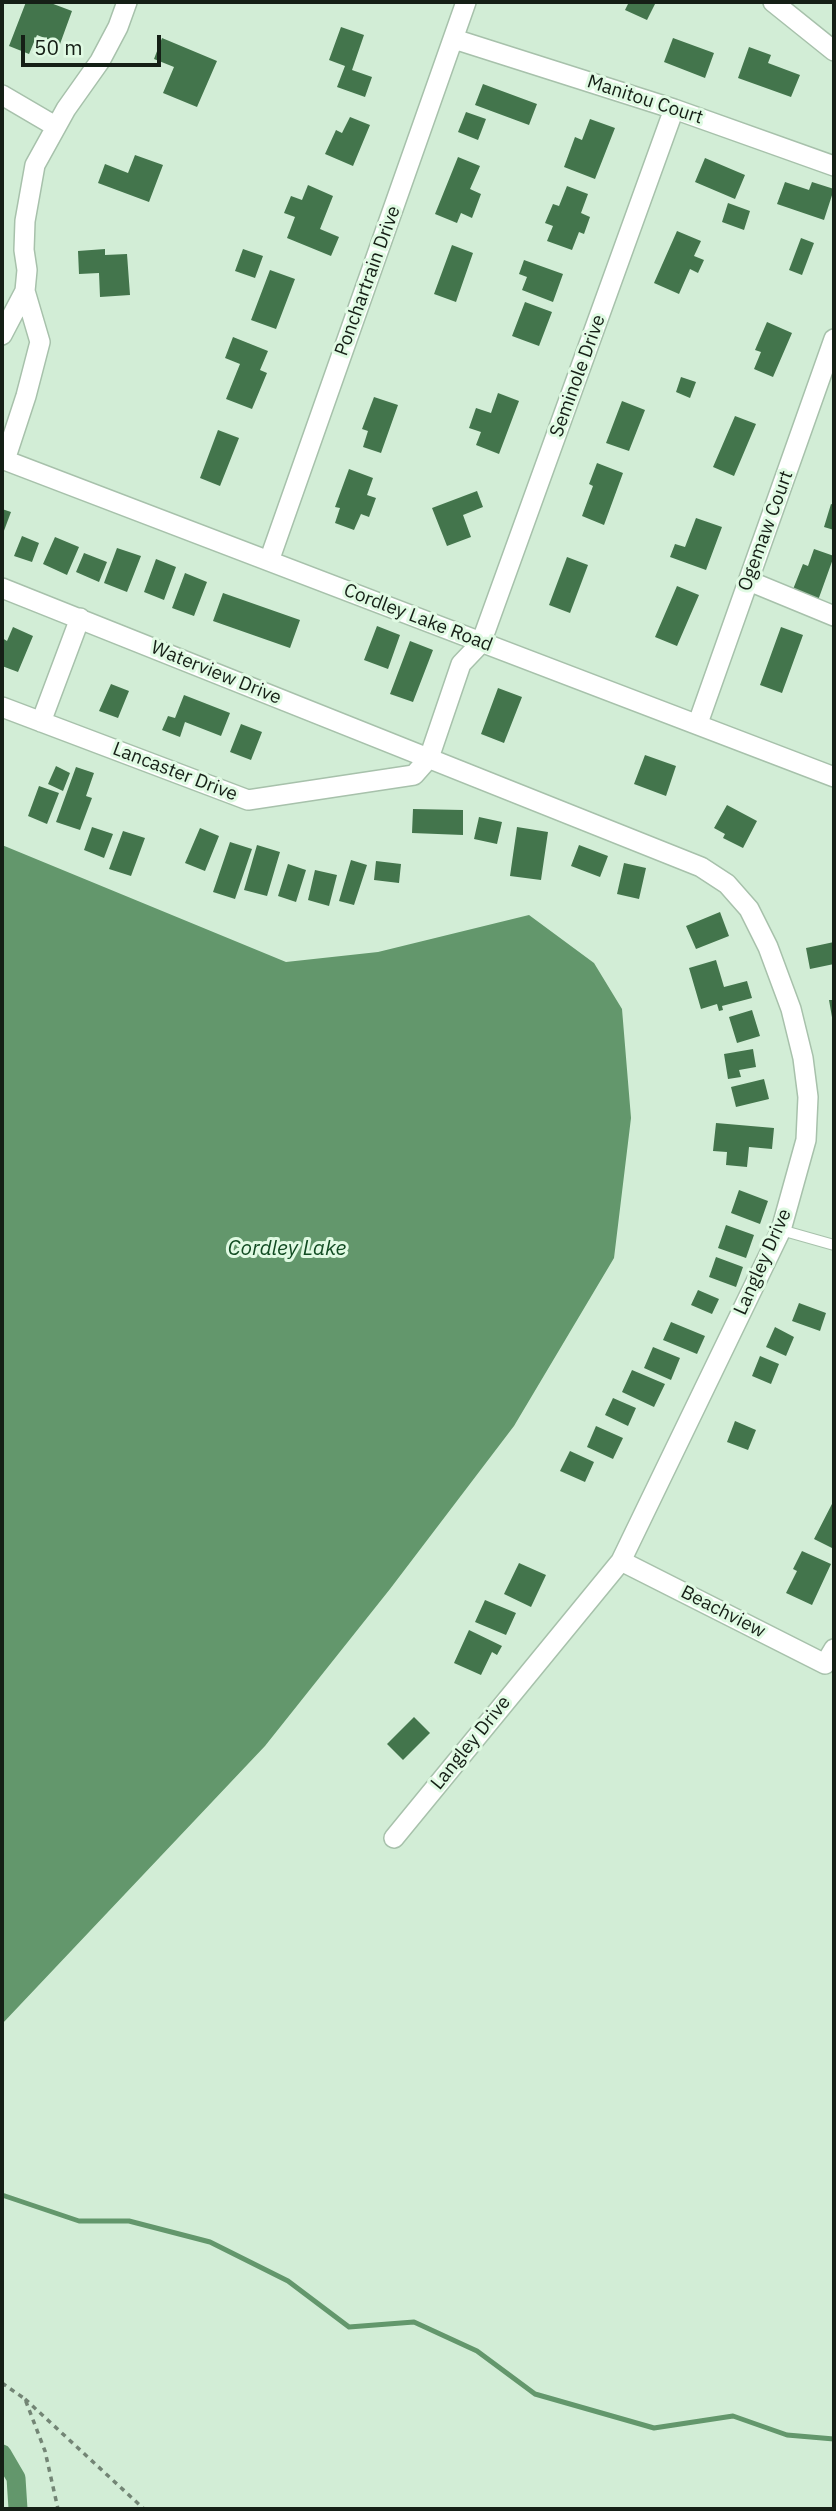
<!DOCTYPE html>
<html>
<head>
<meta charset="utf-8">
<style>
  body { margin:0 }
  #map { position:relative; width:836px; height:2511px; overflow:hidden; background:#d2edd6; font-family:"IBM Plex Sans",sans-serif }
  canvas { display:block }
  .frame { position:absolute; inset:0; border:4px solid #151f16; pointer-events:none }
  .scale { position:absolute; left:21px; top:35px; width:140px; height:32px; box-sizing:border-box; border:4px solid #151f16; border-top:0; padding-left:9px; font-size:21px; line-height:24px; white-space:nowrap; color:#151f16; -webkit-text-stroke:5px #e0fae3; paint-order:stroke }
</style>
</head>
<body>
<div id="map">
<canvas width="836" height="2511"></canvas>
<div class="frame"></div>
<div class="scale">50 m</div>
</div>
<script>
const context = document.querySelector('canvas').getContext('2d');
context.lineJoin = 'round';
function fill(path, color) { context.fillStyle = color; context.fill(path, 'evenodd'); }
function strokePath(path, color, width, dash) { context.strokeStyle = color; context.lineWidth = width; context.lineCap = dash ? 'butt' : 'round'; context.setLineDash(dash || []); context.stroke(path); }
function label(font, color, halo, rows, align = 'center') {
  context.font = font + ' "IBM Plex Sans",sans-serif'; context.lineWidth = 6; context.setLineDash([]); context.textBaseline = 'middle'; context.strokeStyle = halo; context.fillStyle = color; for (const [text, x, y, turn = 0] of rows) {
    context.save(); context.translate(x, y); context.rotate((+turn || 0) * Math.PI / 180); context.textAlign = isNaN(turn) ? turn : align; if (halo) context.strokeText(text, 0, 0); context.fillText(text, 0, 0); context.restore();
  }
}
fill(new Path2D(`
  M2 845 286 962 378 952 529 915 594 963 622 1009 631 1118 614 1258 514 1426 390 1589 265 1746 2 2024Z`), '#63976c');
strokePath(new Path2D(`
  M2 2195 79 2221H129L210 2242 288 2281 349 2327 414 2322 477 2351 535 2394 654 2428 733 2416 787 2435 834 2439`), '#63976c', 5);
strokePath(new Path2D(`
  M2 2454 16 2478 18 2509`), '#63976c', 19);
fill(new Path2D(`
  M26 2H48L72 11 60 44 37 35 29 54 9 46Z
  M629 2H656L647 20 625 10Z
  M341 27 364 35 352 70 372 77 365 97 337 87 345 66 329 60Z
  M162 38 217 61 197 107 163 93 174 67 154 59Z
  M673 38 714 53 705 78 664 62Z
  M749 47 771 55 768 63 800 75 791 97 738 78Z
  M483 84 537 104 529 125 475 105Z
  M466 112 486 119 478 140 458 132Z
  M350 117 370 125 353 166 325 154 336 130 342 133Z
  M590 119 615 128 595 179 564 167 575 137 582 140Z
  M135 155 163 165 149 202 98 183 105 164 128 173Z
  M458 157 480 166 470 189 481 194 472 218 461 213 457 223 435 214Z
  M705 158 745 175 735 199 695 182Z
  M785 182 809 190 812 182 834 189 824 220 777 204Z
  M308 185 333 196 320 229 339 237 331 256 287 238 295 217 284 213 291 196 302 200Z
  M567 186 588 194 581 213 590 217 584 234 579 232 572 250 547 241 553 226 545 223 553 204 559 206Z
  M728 203 750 211 744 230 722 222Z
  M677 231 701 241 694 256 704 260 698 273 690 269 679 294 654 283Z
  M801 238 814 243 802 275 789 270Z
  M452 245 473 253 456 302 434 294Z
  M105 249V255L127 254 130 295 100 297 99 273 79 274 78 251Z
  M243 249 263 256 255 278 235 271Z
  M524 260 563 274 553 302 522 290 527 277 519 274Z
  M270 270 295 279 276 329 251 320Z
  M525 302 552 312 539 346 512 336Z
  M767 322 792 333 773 377 754 369 761 352 755 350Z
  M233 337 268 351 260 370 267 373 252 409 226 399 240 364 225 358Z
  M681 377 696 382 690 398 676 392Z
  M498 393 519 401 499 454 476 445 481 432 469 428 476 408 491 413Z
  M374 397 398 405 381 453 363 447 368 431 362 429Z
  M622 401 645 410 629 451 606 443Z
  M735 416 756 424 734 476 713 467Z
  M218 430 239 438 220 486 200 478Z
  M597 463 623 473 604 525 582 516 593 486 589 484Z
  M349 469 373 478 367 495 376 498 369 517 361 514 354 530 335 523 340 508 335 507Z
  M477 491 483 507 463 515 471 537 447 546 432 508Z
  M831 504 834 505V530L824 527Z
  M2 509 11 512 2 536Z
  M696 518 722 527 706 570 670 557 675 544 685 547Z
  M22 536 39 543 32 562 14 556Z
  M55 537 79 547 67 575 43 564Z
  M117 548 141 556 127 592 104 583Z
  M814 549 834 556 816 606 790 597 803 564 808 566Z
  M84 553 107 562 99 582 76 572Z
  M567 557 588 565 570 613 549 605Z
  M156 559 176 567 164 600 144 592Z
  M185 573 207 582 194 616 172 608Z
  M677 586 699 595 677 646 655 637Z
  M223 593 300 620 290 648 213 621Z
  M377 626 400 635 388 669 364 660Z
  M13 627 33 636 18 672 2 666V638L7 641Z
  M781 627 803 635 782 693 760 685Z
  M410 641 433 650 413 702 390 694Z
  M111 684 129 691 118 718 99 711Z
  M498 688 522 697 504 743 481 734Z
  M184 695 230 713 221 736 185 722 180 737 162 730 168 716 175 718Z
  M241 724 262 732 251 760 230 752Z
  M645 755 676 766 666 796 634 784Z
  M56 766 70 773 63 791 48 784Z
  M76 767 94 773 86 796 92 798 80 830 56 822Z
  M39 786 59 793 47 824 28 816Z
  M727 805 757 821 743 848 723 838 725 834 714 828Z
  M413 809 463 810V835L412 833Z
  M479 817 502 822 497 844 474 839Z
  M92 827 113 834 104 858 84 850Z
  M517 827 548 832 541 880 510 876Z
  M200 828 219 836 205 871 185 863Z
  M123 831 145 838 131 876 109 869Z
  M230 842 252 849 235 899 213 892Z
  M257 845 280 852 267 896 244 890Z
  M579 845 608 856 600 877 571 866Z
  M351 860 367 865 354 905 339 901Z
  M376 861 401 864 399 883 374 880Z
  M624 863 646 868 639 899 617 894Z
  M288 864 306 870 296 902 278 896Z
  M315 870 337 875 329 906 308 900Z
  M720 912 729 936 696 949 686 926Z
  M834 942V964L810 969 806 948Z
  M716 960 724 987 747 981 752 998 722 1006 723 1010 719 1011 717 1004 701 1009 689 968Z
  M829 1000H834V1023H833Z
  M752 1010 760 1036 737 1043 729 1017Z
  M753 1049 756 1067 739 1070 741 1077 728 1079 724 1054Z
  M764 1079 769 1099 736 1107 731 1087Z
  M716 1123 774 1128 772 1149 749 1147 747 1167 726 1165 727 1152 713 1151Z
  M739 1190 768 1201 760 1224 731 1213Z
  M726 1225 754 1235 746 1258 718 1248Z
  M716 1257 743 1267 736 1287 709 1277Z
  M698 1290 719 1299 712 1314 691 1305Z
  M799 1303 826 1313 820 1331 792 1321Z
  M671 1322 705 1336 697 1354 663 1340Z
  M775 1327 794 1337 786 1356 766 1347Z
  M653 1347 680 1358 671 1380 644 1368Z
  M760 1356 779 1364 771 1384 752 1376Z
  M632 1370 665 1384 654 1407 622 1392Z
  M613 1398 636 1408 628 1426 605 1415Z
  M735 1421 756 1430 748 1450 727 1442Z
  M596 1426 623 1438 613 1459 587 1447Z
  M570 1451 594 1462 585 1482 560 1471Z
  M834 1500V1549L814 1539Z
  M802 1551 831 1564 812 1605 786 1593 797 1571 793 1569Z
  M519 1563 546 1575 531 1607 504 1594Z
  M485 1600 516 1613 506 1635 475 1622Z
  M469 1630 502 1646 497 1655 492 1652 481 1675 454 1663Z
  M414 1717 430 1733 403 1760 387 1744Z`), '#43754c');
const lane = new Path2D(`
  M781 1230 834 1245`);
const street = new Path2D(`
  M773 2 834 51
  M454 39 674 109 834 166
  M2 95 55 126
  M2 335 25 291
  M2 459 834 777
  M5 460 26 396 40 342 25 291 27 270 24 250 25 221 35 165 66 109 100 61 118 27 127 2
  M269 561 466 2
  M749 581 834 616
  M2 588 701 867 727 884 749 909 768 947 791 1009 803 1058 808 1097 806 1140 781 1230 621 1561 394 1838
  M2 707 248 800 414 775 429 758 461 664 481 643 674 109
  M41 722 80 618
  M698 723 834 339
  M621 1561 825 1664 834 1649`);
strokePath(lane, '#a7c1ab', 12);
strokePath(street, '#a7c1ab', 22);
strokePath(new Path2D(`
  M2 2383 25 2399 45 2451 58 2509
  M25 2399 144 2509`), '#738575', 3.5, [5, 5]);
strokePath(lane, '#fff', 10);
strokePath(street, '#fff', 19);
label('19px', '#151f16', '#e0fae3', [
  ["Manitou Court",645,100,18],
  ["Ponchartrain Drive",368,281,-70],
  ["Seminole Drive",578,376,-70],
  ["Ogemaw Court",766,531,-70],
  ["Cordley Lake Road",418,618,21],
  ["Waterview Drive",216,673,22],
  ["Lancaster Drive",175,772,21],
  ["Langley Drive",763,1262,-66],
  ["Beachview",723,1612,27],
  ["Langley Drive",471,1743,-51]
]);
label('italic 21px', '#114b22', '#e0fae3', [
  ["Cordley Lake",287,1249]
]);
</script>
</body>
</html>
